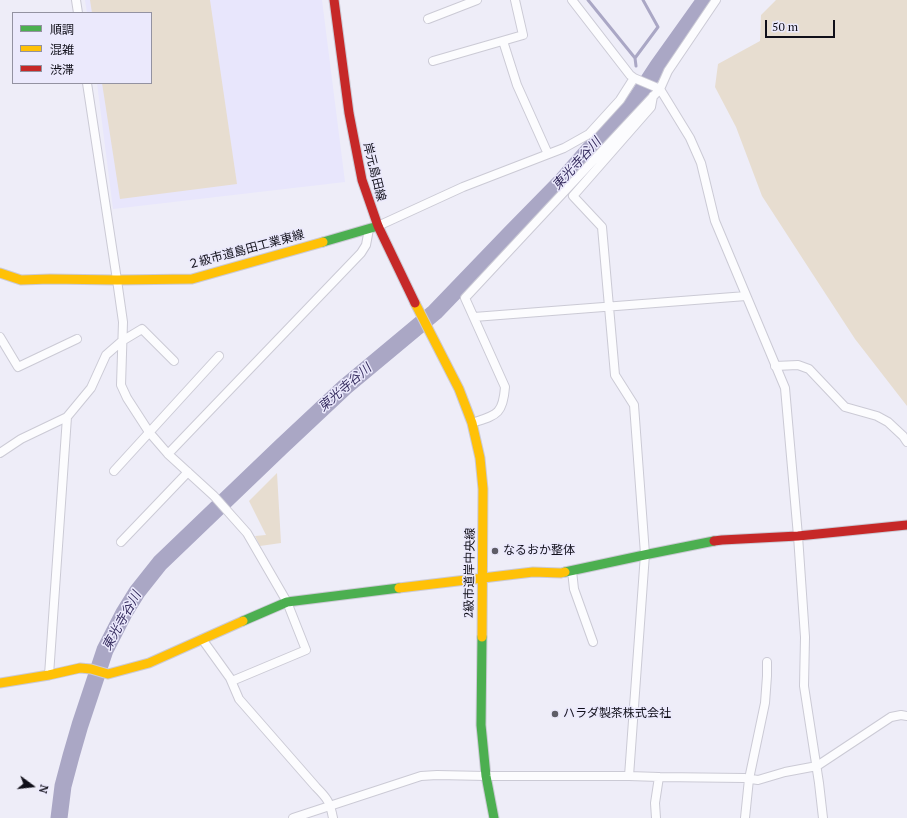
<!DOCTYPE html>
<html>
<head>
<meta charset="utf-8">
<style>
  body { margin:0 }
  #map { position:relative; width:907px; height:818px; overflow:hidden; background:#eeedf8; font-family:"PT Serif","Noto Sans JP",serif }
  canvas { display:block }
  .legend { position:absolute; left:12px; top:12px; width:140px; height:72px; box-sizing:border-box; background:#ebe9fc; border:1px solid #9392a1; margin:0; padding:5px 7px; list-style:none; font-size:12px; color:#100f19 }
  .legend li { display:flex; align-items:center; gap:8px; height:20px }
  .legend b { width:20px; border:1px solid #9392a1 }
  .north { position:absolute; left:12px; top:766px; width:40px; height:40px; -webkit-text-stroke:3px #ebe9fc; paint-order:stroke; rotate:105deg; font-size:11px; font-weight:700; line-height:16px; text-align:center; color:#100f19 }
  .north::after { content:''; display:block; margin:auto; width:14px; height:18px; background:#100f19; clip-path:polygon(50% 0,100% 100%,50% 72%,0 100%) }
  .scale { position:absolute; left:765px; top:20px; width:70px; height:18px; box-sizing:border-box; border:2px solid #100f19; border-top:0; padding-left:5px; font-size:12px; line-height:14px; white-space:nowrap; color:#100f19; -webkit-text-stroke:3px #ebe9fc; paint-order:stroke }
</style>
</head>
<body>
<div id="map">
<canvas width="907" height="818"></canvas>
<ul class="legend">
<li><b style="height:5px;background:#4caf50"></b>順調</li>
<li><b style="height:5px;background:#ffc107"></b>混雑</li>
<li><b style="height:5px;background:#c62828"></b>渋滞</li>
</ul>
<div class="north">N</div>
<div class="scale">50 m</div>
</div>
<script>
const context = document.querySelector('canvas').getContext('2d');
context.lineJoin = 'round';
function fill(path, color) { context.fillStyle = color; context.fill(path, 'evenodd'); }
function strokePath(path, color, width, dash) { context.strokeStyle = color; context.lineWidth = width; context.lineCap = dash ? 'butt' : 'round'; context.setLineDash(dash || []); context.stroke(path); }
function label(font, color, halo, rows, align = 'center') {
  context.font = font + ' "PT Serif","Noto Sans JP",serif'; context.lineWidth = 3; context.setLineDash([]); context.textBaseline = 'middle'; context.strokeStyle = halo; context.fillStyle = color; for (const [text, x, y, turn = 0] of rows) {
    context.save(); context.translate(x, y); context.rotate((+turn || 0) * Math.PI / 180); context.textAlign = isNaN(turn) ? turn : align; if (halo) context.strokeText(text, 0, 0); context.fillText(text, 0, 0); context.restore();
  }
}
fill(new Path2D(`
  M85 0H322L345 182 113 209 97 83H151V13H87Z`), '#e8e6fc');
fill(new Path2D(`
  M90 0H210L237 184 120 199 102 83H151V13H92Z
  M776 0H907V406L855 339 810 270 762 196 736 127 715 87 718 64 760 41 761 15Z
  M277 473 281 543 260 546 255 536 266 535 249 501Z`), '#e7ddd0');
strokePath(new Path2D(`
  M588 0 635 58 636 66
  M635 58 658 27 643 0
  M639 83 641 92`), '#aaa7c5', 3);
strokePath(new Path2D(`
  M59 818 63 786 71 756 80 725 105 650 124 613 137 592 160 563 281 447 345 387 435 312 511 233 560 183 595 143 637 98 658 66 705 0`), '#aaa7c5', 17);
const street = new Path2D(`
  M76 0 78 13
  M572 0 630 75 634 78 660 89 690 138 701 163 715 221 785 388 798 536 805 637 804 686 819 783 823 818
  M428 19 477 0
  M503 41 517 85 548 154
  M433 61 523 35 515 0
  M87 83 117 280 123 322 121 385 127 398 149 432 168 454 214 496 247 533 287 602 306 650 232 681
  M378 226 463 187 564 148 589 134 620 100 634 78
  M474 317 746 296
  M0 337 18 367 77 339
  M775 366 798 365 809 369 845 407 877 416 888 422 903 436 907 442
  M472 423C496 415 503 415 505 387L465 298 660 89 668 71 716 0
  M0 453 21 439 67 417 91 388 106 355 122 341 142 329 174 361
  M168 454 361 253 366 245 369 229
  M114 471 219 356
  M121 542 188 472
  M572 571 574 589 593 642
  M202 639 230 678 239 699 316 787C327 798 330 802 333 818
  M49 675 67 417
  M629 776 645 554 634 405 615 375 602 227 573 196 651 107 653 96
  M293 818 421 776 437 775 486 776H629L659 777 744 778 758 780 785 772 817 766 891 717 901 715 907 716
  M656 818 655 803 659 777
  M745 818 749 779 765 703 767 676V662`);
const fast = new Path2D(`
  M323 242 378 226
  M565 572 649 554 714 541
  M243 621 287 602 399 588
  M482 637 481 725 486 776 494 818`);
const slow = new Path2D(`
  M0 273 21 280 50 279 117 280 192 279 323 242
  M415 303 459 389 472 423 480 458 483 489 482 637
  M399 588 533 572 561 573 565 572
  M0 683 49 675 80 668 91 669 108 674 149 663 243 621`);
const jam = new Path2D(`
  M334 0 349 113 362 180 378 226 415 303
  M714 541 722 540 798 536 907 525`);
strokePath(street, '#cbcad5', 10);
strokePath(fast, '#cbcad5', 11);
strokePath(slow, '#cbcad5', 11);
strokePath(jam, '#cbcad5', 11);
strokePath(street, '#fcfcfe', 8);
strokePath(fast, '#4caf50', 9);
strokePath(slow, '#ffc107', 9);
strokePath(jam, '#c62828', 9);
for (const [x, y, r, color] of [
  [495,551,4,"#5e5d67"],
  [555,714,4,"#5e5d67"]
]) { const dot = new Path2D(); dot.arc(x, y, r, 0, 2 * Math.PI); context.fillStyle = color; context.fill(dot); strokePath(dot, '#ebe9fc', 1.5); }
label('12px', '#100f19', '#ebe9fc', [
  ["岸元島田線",374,172,76],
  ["２級市道島田工業東線",246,250,-15],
  ["2級市道岸中央線",470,573,-89]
]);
label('12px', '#100f19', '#ebe9fc', [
  ["なるおか整体",503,551],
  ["ハラダ製茶株式会社",563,714]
], 'left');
label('italic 13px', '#362d5f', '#ebe9fc', [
  ["東光寺谷川",577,164,-48],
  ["東光寺谷川",345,388,-41],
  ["東光寺谷川",122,621,-61]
]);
</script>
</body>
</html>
